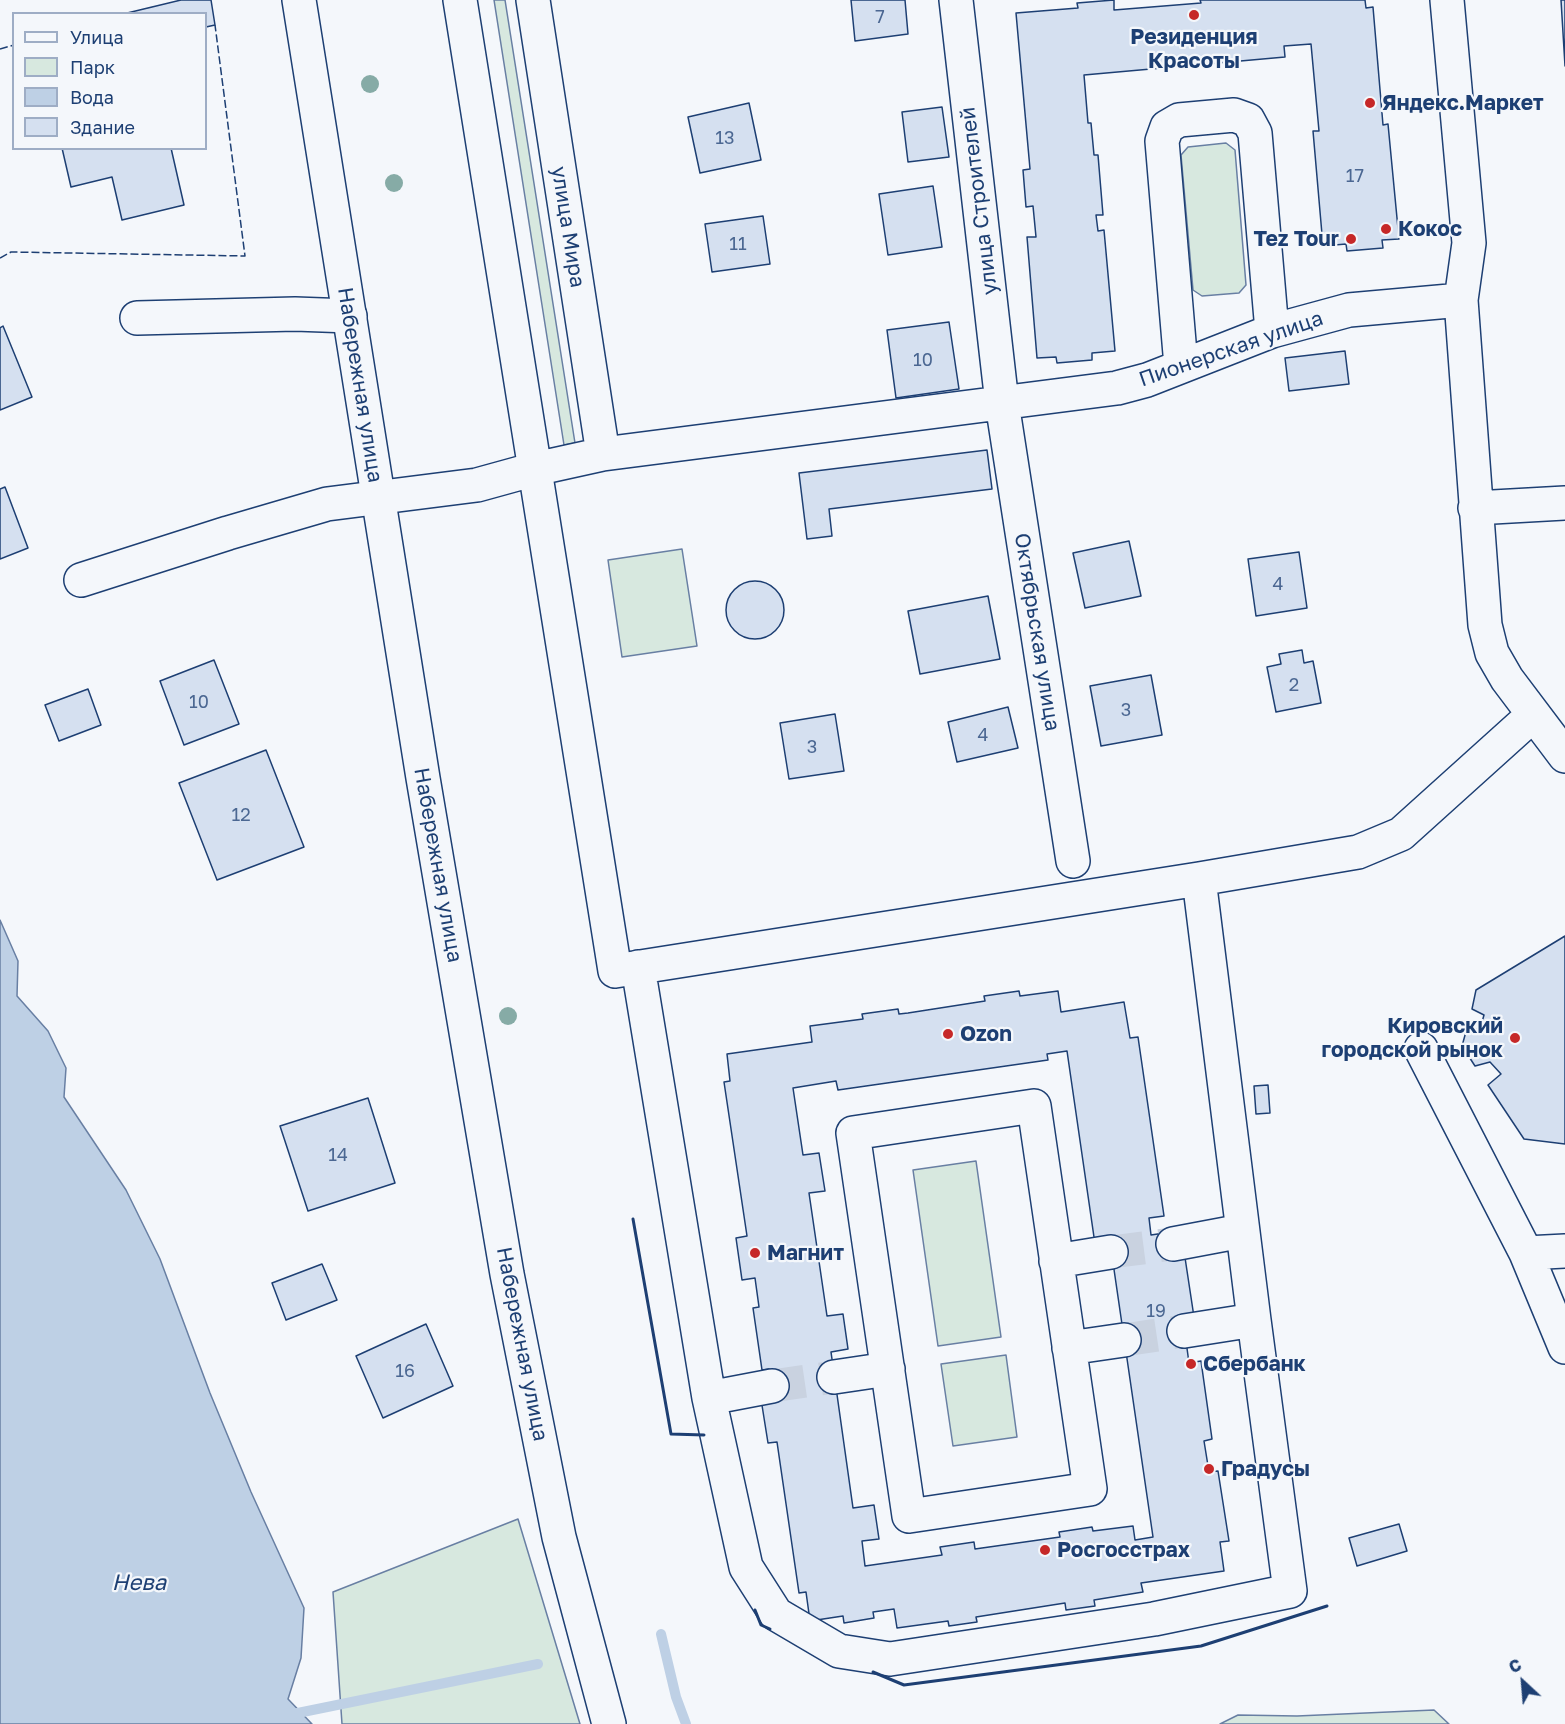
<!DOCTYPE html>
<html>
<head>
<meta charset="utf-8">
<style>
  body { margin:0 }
  #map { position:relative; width:1565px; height:1724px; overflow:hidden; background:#f4f7fb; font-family:"Golos Text",sans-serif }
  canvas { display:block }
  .legend { position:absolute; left:12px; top:12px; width:195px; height:138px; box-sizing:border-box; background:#f4f7fb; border:2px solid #9eadc5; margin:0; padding:8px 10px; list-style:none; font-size:18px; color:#1d3f73 }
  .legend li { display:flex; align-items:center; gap:12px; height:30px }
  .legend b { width:30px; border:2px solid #9eadc5 }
  .north { position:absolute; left:1493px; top:1652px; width:60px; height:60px; -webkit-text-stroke:4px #f4f7fb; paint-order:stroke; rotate:334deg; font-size:16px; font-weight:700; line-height:24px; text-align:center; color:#1d3f73 }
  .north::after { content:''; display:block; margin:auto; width:21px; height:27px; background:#1d3f73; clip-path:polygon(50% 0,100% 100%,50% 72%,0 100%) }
</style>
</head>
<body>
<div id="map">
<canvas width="1565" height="1724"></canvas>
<ul class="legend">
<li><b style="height:8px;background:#f4f7fb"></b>Улица</li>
<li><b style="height:16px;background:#d7e8df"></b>Парк</li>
<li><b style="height:16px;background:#bed0e5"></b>Вода</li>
<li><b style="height:16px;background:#d5e0f0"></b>Здание</li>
</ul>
<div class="north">С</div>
</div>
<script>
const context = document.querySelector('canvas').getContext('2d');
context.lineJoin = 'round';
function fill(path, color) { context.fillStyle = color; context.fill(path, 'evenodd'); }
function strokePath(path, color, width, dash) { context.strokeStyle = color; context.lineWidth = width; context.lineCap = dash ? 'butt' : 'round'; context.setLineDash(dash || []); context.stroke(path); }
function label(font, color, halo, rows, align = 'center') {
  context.font = font + ' "Golos Text",sans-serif'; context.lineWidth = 4.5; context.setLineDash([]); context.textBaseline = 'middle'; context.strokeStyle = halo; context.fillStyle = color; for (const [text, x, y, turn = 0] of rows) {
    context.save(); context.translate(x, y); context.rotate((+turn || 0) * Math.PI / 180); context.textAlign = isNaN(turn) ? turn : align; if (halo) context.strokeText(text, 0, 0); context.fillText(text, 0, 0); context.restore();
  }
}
const green = new Path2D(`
  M494 0H505L575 443 564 445Z
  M1226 143 1235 150 1246 285 1239 293 1202 296 1193 290 1181 155 1188 147Z
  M682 549 697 646 622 657 608 560Z
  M976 1161 1001 1337 938 1346 913 1170Z
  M1006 1355 1017 1437 953 1446 941 1364Z
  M518 1519 580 1724H342L333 1592Z
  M1434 1710 1449 1724H1220L1238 1715 1297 1716Z`);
fill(green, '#d7e8df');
strokePath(green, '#687fa3', 1.5);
const water = new Path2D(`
  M0 920 18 961 17 996 48 1031 66 1068 64 1097 126 1190 160 1259 210 1393 251 1492 304 1608 301 1658 288 1699 312 1724H0Z`);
fill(water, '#bed0e5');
strokePath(water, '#687fa3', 1.5);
strokePath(new Path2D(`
  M661 1634 676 1697 686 1724
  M288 1715 538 1664`), '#bed0e5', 10);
const building = new Path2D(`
  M181 0H211L215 25 206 27V14H123Z
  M851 0H905L908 34 855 41Z
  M1114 0V10L1201 3 1200 0H1365L1366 8 1373 7 1383 125 1388 124 1399 239 1382 240 1383 248 1347 251 1346 244 1323 246 1313 131H1319L1311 44 1284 46 1285 57 1084 75 1088 123H1091L1094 155H1098L1103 215H1096L1098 231 1104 230 1115 351 1092 353V360L1057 363 1056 357 1037 358 1027 237H1036L1033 206 1026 207 1023 170 1030 169 1016 13 1078 8 1077 3Z
  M1561 0H1565V66Z
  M749 103 761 160 700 173 688 117Z
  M942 107 949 157 908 162 902 112Z
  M62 148H171L184 205 122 220 112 177 71 187Z
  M933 186 942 247 888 255 879 194Z
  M763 216 770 264 712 272 705 224Z
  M949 322 959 389 896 398 887 330Z
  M3 326 32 397 0 410V328Z
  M1345 351 1349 384 1289 391 1285 358Z
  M987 450 992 489 829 509 832 536 807 539 799 473Z
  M5 487 28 548 0 559V489Z
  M1129 541 1141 596 1085 608 1073 553Z
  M1299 552 1307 608 1256 616 1248 559Z
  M726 610a29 29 0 1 1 58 0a29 29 0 1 1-58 0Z
  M988 596 1000 659 920 674 908 611Z
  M1302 650 1304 663 1313 661 1321 703 1276 712 1267 667 1281 664 1279 654Z
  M214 660 239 724 184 745 160 681Z
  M1151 675 1162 735 1101 746 1090 686Z
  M88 689 101 725 59 741 45 705Z
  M1008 707 1018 748 957 762 948 722Z
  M835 714 844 771 789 779 780 723Z
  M266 750 304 847 217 880 179 783Z
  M1565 936V1144L1524 1139 1488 1085 1501 1074 1490 1062 1475 1066 1462 1046 1467 1028 1480 1029 1484 1015 1472 1009 1476 990Z
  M1019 991 1020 996 1058 991 1061 1012 1124 1002 1130 1038 1138 1037 1164 1216 1149 1218 1151 1235 1171 1232 1184 1251 1194 1317 1183 1319 1189 1363 1201 1361 1212 1439 1204 1441 1209 1472 1218 1471 1229 1541 1220 1542 1224 1571 1141 1583 1143 1592 1094 1600 1095 1606 1066 1610 1065 1603 976 1617 977 1622 949 1626 948 1621 897 1628 894 1609 873 1612 874 1618 844 1623 843 1616 810 1621 806 1592 799 1593 777 1442 768 1443 761 1399 773 1398 769 1369 762 1370 753 1308 759 1307 755 1278 742 1280 736 1238 747 1236 724 1082 730 1081 727 1054 812 1042 810 1026 863 1019 862 1014 898 1009 899 1014 908 1013 985 1001 984 996ZM1067 1051 1095 1244 1110 1242 1153 1537 1135 1540 1133 1526 1093 1531 1092 1527 1059 1532 1060 1537 982 1548 975 1549 974 1542 940 1547 942 1555 865 1566 862 1541 879 1539 874 1505 853 1508 831 1352 848 1349 843 1314 827 1316 809 1193 825 1191 819 1153 803 1155 793 1088 836 1081 838 1090 1048 1060 1047 1054Z
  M1268 1085 1270 1113 1256 1114 1254 1086Z
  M368 1098 395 1183 308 1211 280 1126Z
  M322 1264 337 1300 286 1320 272 1283Z
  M426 1324 453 1386 383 1418 356 1356Z
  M1399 1524 1407 1551 1357 1566 1349 1538Z`);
fill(building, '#d5e0f0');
strokePath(building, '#1d3f73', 1.5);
strokePath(new Path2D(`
  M1111 1252 1173 1244
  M1124 1340 1184 1331
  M772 1386 834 1377`), '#c9d2e0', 33, [33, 16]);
const minor = new Path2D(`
  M460 0 615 971 1199 879 1358 852 1401 834 1533 715
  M533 0 603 454
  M956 0 1002 403 1073 861
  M1447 0 1469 243 1461 300 1485 625 1492 653 1507 679 1565 756
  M137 318 295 314 350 316
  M1181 366 1162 141 1167 127 1179 120 1234 115 1248 120 1255 133 1272 331
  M1475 508 1565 503
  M81 580 228 533 327 504 477 485 535 469 603 454 1117 388 1147 380 1272 331 1349 310 1461 300
  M638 967 709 1398 746 1567 776 1614 839 1651 890 1659 1154 1619 1290 1591 1254 1320 1199 879
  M1421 1049 1526 1253 1565 1347
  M1034 1106 1090 1489 909 1516 853 1133Z
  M1173 1244 1242 1231
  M1526 1253 1565 1251
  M1056 1261 1111 1252
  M1184 1331 1254 1320
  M1069 1348 1124 1340
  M834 1377 888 1369
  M709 1398 772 1386`);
const major = new Path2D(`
  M299 0 423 778 507 1274 559 1537 609 1724`);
strokePath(minor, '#1d3f73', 36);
strokePath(major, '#1d3f73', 36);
strokePath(minor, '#f4f7fb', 33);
strokePath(major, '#f4f7fb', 33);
strokePath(new Path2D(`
  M0 49 14 45
  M0 258 11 252 245 256 215 25`), '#1d3f73', 1.5, [8, 3]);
strokePath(new Path2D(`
  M633 1219 671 1434 704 1435
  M755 1610 761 1625 770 1629
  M873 1672 904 1685 1201 1646 1327 1606`), '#1d3f73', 3);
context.fillStyle = '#86aba6';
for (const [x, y] of [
  [370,84],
  [394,183],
  [508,1016]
]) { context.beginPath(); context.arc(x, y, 9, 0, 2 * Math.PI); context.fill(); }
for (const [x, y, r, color] of [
  [1194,15,6,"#c62828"],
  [1370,103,6,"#c62828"],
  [1386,229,6,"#c62828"],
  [1351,239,6,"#c62828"],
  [948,1034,6,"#c62828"],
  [1515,1038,6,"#c62828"],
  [755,1253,6,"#c62828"],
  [1191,1364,6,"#c62828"],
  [1209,1469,6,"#c62828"],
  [1045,1550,6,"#c62828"]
]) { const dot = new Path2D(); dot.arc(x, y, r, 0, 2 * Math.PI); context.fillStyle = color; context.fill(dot); strokePath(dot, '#f4f7fb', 2); }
label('18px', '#4b6792', null, [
  ["7",880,17],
  ["13",725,138],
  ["17",1355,176],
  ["11",738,244],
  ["10",923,360],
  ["4",1278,584],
  ["2",1294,685],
  ["10",199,702],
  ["3",1126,710],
  ["4",983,735],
  ["3",812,747],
  ["12",241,815],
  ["14",338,1155],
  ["19",1156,1311],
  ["16",405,1371]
]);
label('bold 21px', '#1d3f73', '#f4f7fb', [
  ["Резиденция",1194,37,"center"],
  ["Красоты",1194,61,"center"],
  ["Яндекс.Маркет",1382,103],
  ["Кокос",1398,229],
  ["Tez Tour",1339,239,"right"],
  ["Кировский",1503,1026,"right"],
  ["городской рынок",1503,1050,"right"],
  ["Ozon",960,1034],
  ["Магнит",767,1253],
  ["Сбербанк",1203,1364],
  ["Градусы",1221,1469],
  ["Росгосстрах",1057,1550]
], 'left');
label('21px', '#1d3f73', '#f4f7fb', [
  ["улица Строителей",979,201,-97],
  ["улица Мира",568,227,81],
  ["Пионерская улица",1231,349,-19],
  ["Набережная улица",360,385,81],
  ["Октябрьская улица",1037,632,81],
  ["Набережная улица",438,865,80],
  ["Набережная улица",522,1344,79]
]);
label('italic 22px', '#1d3f73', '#f4f7fb', [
  ["Нева",139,1583]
]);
</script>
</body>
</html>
